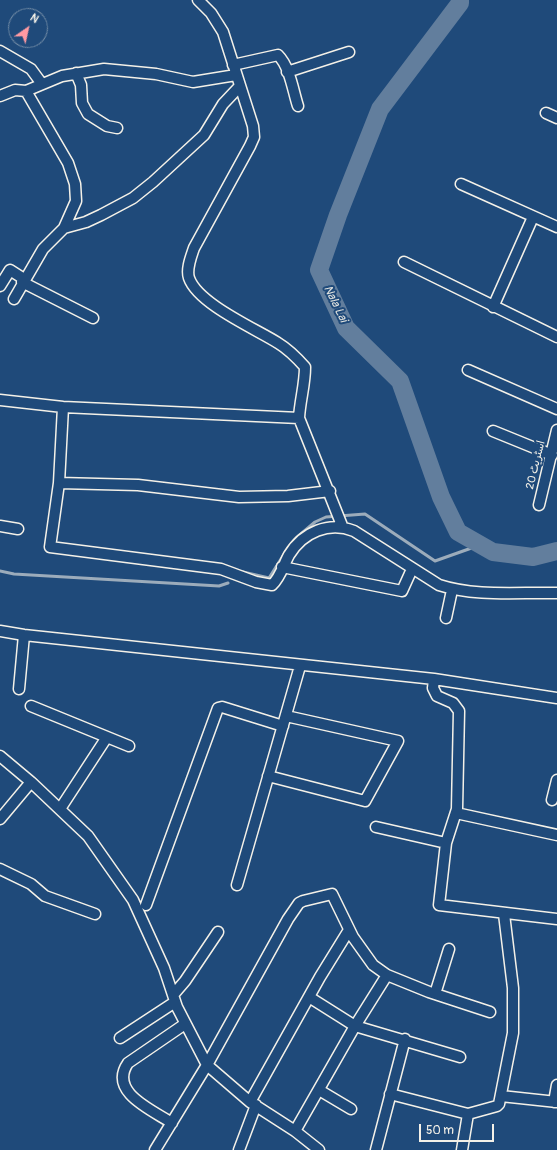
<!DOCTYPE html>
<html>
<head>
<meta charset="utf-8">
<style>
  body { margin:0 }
  #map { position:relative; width:557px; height:1150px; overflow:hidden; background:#1f4a7a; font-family:Pangolin,sans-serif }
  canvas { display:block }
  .north { position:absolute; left:8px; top:8px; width:40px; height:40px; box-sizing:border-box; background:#1f4a7a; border:1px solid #748da6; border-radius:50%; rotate:34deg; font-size:11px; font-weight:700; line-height:16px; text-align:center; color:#f4f1e8 }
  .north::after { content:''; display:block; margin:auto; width:14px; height:18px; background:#ff9aa2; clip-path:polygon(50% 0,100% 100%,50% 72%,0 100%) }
  .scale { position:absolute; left:419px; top:1124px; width:75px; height:18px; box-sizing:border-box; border:2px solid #f4f1e8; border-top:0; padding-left:5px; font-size:12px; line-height:14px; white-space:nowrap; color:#f4f1e8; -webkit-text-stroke:3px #1f4a7a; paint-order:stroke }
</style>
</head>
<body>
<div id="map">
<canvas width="557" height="1150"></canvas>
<div class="north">N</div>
<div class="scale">50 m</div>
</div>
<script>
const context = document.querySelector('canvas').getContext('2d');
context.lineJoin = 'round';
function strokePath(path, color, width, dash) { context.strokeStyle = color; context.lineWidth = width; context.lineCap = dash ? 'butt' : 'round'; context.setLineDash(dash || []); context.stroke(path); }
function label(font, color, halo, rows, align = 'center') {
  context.font = font + ' Pangolin,"Playpen Sans Arabic",sans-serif'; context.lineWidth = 4; context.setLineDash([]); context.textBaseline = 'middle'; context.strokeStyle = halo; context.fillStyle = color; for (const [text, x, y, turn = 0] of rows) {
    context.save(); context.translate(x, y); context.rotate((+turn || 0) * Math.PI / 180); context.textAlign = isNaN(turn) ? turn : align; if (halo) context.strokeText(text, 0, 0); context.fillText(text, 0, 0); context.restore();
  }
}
strokePath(new Path2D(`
  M292 543 296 538 315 522 326 517 365 514 435 561 480 545
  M0 571 14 574 219 586 228 583
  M243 572 269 578 286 551`), '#9cacbb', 3);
strokePath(new Path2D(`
  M460 0V3L380 109 338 215 319 270 346 328 400 381 441 497 458 532 493 552 533 557 557 551`), '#627e9d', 18);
const minor = new Path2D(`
  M198 0 211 13 223 32 253 126 254 137 250 146 194 248C191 257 186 269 189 278 198 304 256 329 278 343 288 349 297 358 305 367 305 385 300 400 299 418L343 528
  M0 51 31 69 42 84
  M233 65 278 55C290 67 293 91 298 106
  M287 72 349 52
  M76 73 81 85 82 103 88 114 107 126 117 128
  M26 91 62 76 104 69 156 74 193 82 236 75
  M0 96 15 90 26 91 68 163 75 184 76 201 64 228 43 249 14 299
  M546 113 557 118
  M461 184 557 227
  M64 228 86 222 101 215 133 198 153 182 204 135 223 104 240 86
  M404 262 557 337
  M22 282 93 318
  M0 286 10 270 24 279
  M493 307 533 217
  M468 370 557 409
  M0 400 63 407 299 418
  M63 407 59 483 50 547 221 569 256 582 272 585C280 578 284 564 289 555 303 532 329 521 354 531L439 585C476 597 518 592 557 593
  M493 431 552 455
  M59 483 138 485 239 497 288 496 330 491
  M539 505 557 430
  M0 526 18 529
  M282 567 402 591 412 569
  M446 618 452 590
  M0 631 24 635 434 679 557 698
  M434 679 433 688 437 696 453 703 459 711 457 809 446 843 439 905 557 919
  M19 689 24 635
  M31 706 129 746
  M0 756 31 782 88 836 133 900 164 968 177 1007 207 1065 250 1102 295 1131 319 1150
  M268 776 365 801 398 741 286 716
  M552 800 557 780
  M60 809 107 737
  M456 813 557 835
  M0 819 31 782
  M376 827 446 843
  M0 869 31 884 45 896 95 914
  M237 885 300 666
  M146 905 218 708 222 707 283 726
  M435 994 449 949
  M173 995 185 981 218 932
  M309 997 355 1026 460 1057
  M120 1038 175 1002
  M319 1090 351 1109
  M390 1094 468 1114 497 1106 499 1104 513 1033V988L504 914
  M501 1096 557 1102
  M250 1102 320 977 349 930
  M554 1102 557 1085
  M172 1123C152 1110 108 1092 128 1063L185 1024
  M295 1131 355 1026 387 975
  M155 1150 207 1065 288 919 299 903 303 901 332 894 353 937 373 965 387 975 429 992 490 1012
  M239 1150 256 1105
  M376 1150 405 1039
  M462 1150 468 1114`);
strokePath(minor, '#f4f1e8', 13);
strokePath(minor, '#1f4a7a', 10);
label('11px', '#f4f1e8', '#1f4a7a', [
  ["اسٹریٹ 20",536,465,-76]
]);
label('italic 12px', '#dee0dd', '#1f4a7a', [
  ["Nala Lai",335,304,64]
]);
</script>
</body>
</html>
